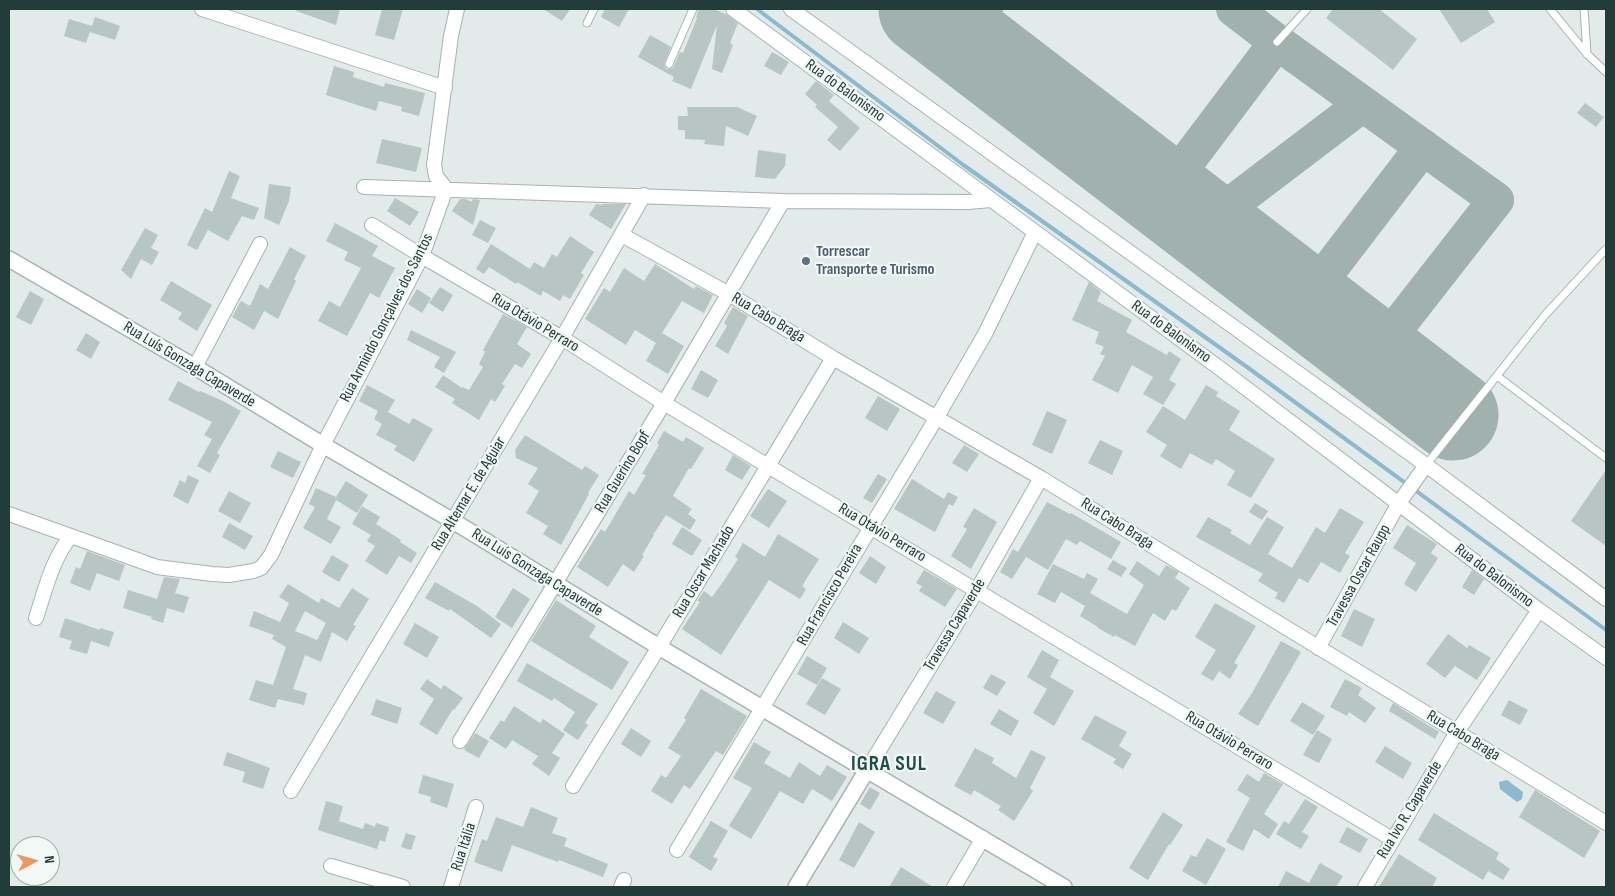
<!DOCTYPE html>
<html>
<head>
<meta charset="utf-8">
<style>
  body { margin:0 }
  #map { position:relative; width:1615px; height:896px; overflow:hidden; background:#e2ebe9; font-family:"Sofia Sans Condensed",sans-serif }
  canvas { display:block }
  .frame { position:absolute; inset:0; border:10px solid #223c39; pointer-events:none }
  .north { position:absolute; left:10px; top:836px; width:50px; height:50px; box-sizing:border-box; background:#f2f8f6; border:1px solid #9fadaa; border-radius:50%; rotate:84deg; font-size:14px; font-weight:700; line-height:20px; text-align:center; color:#223c39 }
  .north::after { content:''; display:block; margin:auto; width:18px; height:22px; background:#ee975d; clip-path:polygon(50% 0,100% 100%,50% 72%,0 100%) }
</style>
</head>
<body>
<div id="map">
<canvas width="1615" height="896"></canvas>
<div class="frame"></div>
<div class="north">N</div>
</div>
<script>
const context = document.querySelector('canvas').getContext('2d');
context.lineJoin = 'round';
function fill(path, color) { context.fillStyle = color; context.fill(path, 'evenodd'); }
function strokePath(path, color, width, dash) { context.strokeStyle = color; context.lineWidth = width; context.lineCap = dash ? 'butt' : 'round'; context.setLineDash(dash || []); context.stroke(path); }
function label(font, color, halo, rows, align = 'center') {
  context.font = font + ' "Sofia Sans Condensed",sans-serif'; context.lineWidth = 4.5; context.setLineDash([]); context.textBaseline = 'middle'; context.strokeStyle = halo; context.fillStyle = color; for (const [text, x, y, turn = 0] of rows) {
    context.save(); context.translate(x, y); context.rotate((+turn || 0) * Math.PI / 180); context.textAlign = isNaN(turn) ? turn : align; if (halo) context.strokeText(text, 0, 0); context.fillText(text, 0, 0); context.restore();
  }
}
fill(new Path2D(`
  M1507 780 1523 792 1522 799 1517 802 1500 789 1499 782Z`), '#8bbacf');
strokePath(new Path2D(`
  M757 9 962 164 1247 367 1606 630`), '#8bbacf', 4);
strokePath(new Path2D(`
  M1234 9 1277 42 1496 200 1375 355
  M960 37 985 9
  M1164 192 1277 42
  M1205 224 1363 104
  M1305 301 1423 147`), '#a0b1ae', 36);
strokePath(new Path2D(`
  M924 9 1453 415`), '#a0b1ae', 91);
fill(new Path2D(`
  M297 9H340L336 25 296 11Z
  M382 9H403L394 40 375 35Z
  M543 9H570L562 21Z
  M605 9H629L619 27 601 17Z
  M699 9H713L726 14 738 23 730 43 733 45 722 73 712 69 717 25 691 89 672 81 674 77 638 57 650 35 671 47 664 64 666 69 673 68 680 52 683 53 697 18 696 17Z
  M1333 9H1379L1417 39 1393 70 1326 18Z
  M1439 9H1487L1495 22 1461 43Z
  M95 17 120 26 115 40 90 32Z
  M69 19 92 26 86 43 64 36Z
  M772 52 789 62 781 75 764 66Z
  M334 66 354 72 353 77 384 87 385 83 425 93 419 116 401 111 402 107 379 101 376 111 326 95Z
  M816 81 834 95 829 101 860 128 840 151 827 140 838 127 815 107 817 105 805 94Z
  M1585 103 1604 117 1596 127 1577 113Z
  M687 107H737L757 116 748 136 726 126 724 146 704 144 705 140 685 139V130H678V116H688Z
  M382 139 422 148 416 172 376 163Z
  M758 150 786 154 785 166 775 179 755 177Z
  M229 171 240 176 231 198 259 208 254 220 242 216 228 241 208 230 197 250 187 245 205 208 212 212Z
  M269 184 291 187 289 201 279 225 264 218Z
  M395 198 419 212 410 226 387 211Z
  M460 199H466L471 202 473 199 480 200 473 225 452 211Z
  M596 204 602 205 603 204H626L611 229 589 215Z
  M480 220 496 228 488 243 472 235Z
  M335 223 378 246 372 256 395 268 379 298 370 293 347 336 318 321 329 301 340 307 361 268 344 260 348 252 326 241Z
  M145 228 158 235 151 248 159 252 152 265 141 259 131 279 121 270Z
  M570 236 594 252 581 273 584 275 570 299 563 295 560 301 543 291 541 296 517 282 516 284 489 267 484 274 476 269 491 244 530 269 534 262 544 268 552 254 557 257Z
  M290 247 306 256 294 279 296 281 278 319 264 311 254 330 232 317 241 301 250 306 260 284 268 289Z
  M655 264 694 289 696 286 713 295 704 313 682 301 662 333 684 346 668 374 646 361 656 343 635 330 626 345 585 319 604 288 610 292 624 268 644 281Z
  M171 281 212 305 197 331 178 319 182 313 160 300Z
  M1089 282 1101 292 1097 301 1132 320 1126 332 1167 355 1169 351 1181 359 1169 380 1176 384 1163 405 1143 394 1153 377 1132 365 1118 393 1092 380 1105 356 1100 354 1104 347 1095 343 1099 332 1072 320Z
  M440 287 453 295 443 312 429 303Z
  M417 289 431 298 422 313 408 304Z
  M30 291 44 299 31 325 16 317Z
  M733 307 748 316 728 354 715 346 727 326 724 323Z
  M503 314 527 327 517 344 531 354 522 368 515 364 502 384 505 386 495 402 491 399 479 420 452 403 455 399 435 387 443 375 462 388V387L469 390 483 367 479 364 485 352 483 350Z
  M411 330 456 352 444 373 434 367 440 357 407 340Z
  M86 333 100 342 91 359 76 350Z
  M701 370 718 380 708 398 691 389Z
  M178 381 199 392 200 391 223 401 241 411 217 453 220 455 210 473 197 466 212 439 204 435 212 422 168 400Z
  M367 385 395 400 388 412 409 424 413 418 433 429 414 462 394 450 397 446 376 435 382 424 374 419 378 411 359 401Z
  M1206 385 1218 392 1216 396 1240 411 1229 430 1275 459 1251 498 1227 485 1235 471 1216 459 1212 465 1190 453 1181 469 1160 456 1167 445 1146 432 1163 406 1185 420Z
  M878 396 900 409 887 431 865 418Z
  M1047 411 1067 420 1052 454 1032 445Z
  M664 431 683 442 686 437 704 448 691 469 689 468 673 496 692 509 688 514 696 520 690 530 666 515 653 535H654L642 555 644 556 634 572 623 564 608 587 577 567 601 529 605 532 629 491 634 495 646 475 642 474 659 445 657 443Z
  M525 435 582 470 585 466 599 475 588 493 589 494 561 545 543 534 548 526 526 513 539 491 528 484 538 468 516 458 515 450Z
  M1100 440 1123 451 1112 475 1088 463Z
  M964 445 979 454 967 472 952 463Z
  M278 451 301 462 293 478 270 467Z
  M733 455 751 466 742 480 725 470Z
  M1606 470V546L1571 521Z
  M878 474 887 479 872 503 863 498Z
  M188 475 199 480 188 504 173 496 180 480 185 483Z
  M912 479 944 499 948 492 958 497 953 506 949 504 935 532 894 509Z
  M346 481 368 495 357 513 336 500 327 519 341 527 331 544 303 528 315 507 309 504 316 488 336 497Z
  M768 489 787 501 769 528 750 516Z
  M229 491 251 503 240 523 218 511Z
  M1047 502 1070 514 1071 513 1121 542 1111 559 1080 541 1077 545 1066 539 1048 570 1026 557 1012 579 1000 572 1013 549 1018 552Z
  M1255 503 1268 511 1262 520 1249 512Z
  M362 506 380 517 376 524 401 540 400 542 417 553 411 563 399 556 387 575 365 561 375 546 367 541 371 535 352 524Z
  M974 508 997 522 971 569 951 556 967 529 963 527Z
  M1340 508 1364 522 1345 553 1350 556 1340 573 1321 562 1308 583 1299 578 1284 603 1275 598 1278 593 1258 581 1263 574 1196 537 1208 517 1232 530 1230 533 1250 545 1267 517 1284 527 1268 554 1292 568 1316 527 1325 533Z
  M229 523 253 536 245 550 222 537Z
  M1407 525 1437 544 1431 553 1438 558 1416 592 1404 584 1416 563 1393 548Z
  M682 527 702 540 692 556 672 544Z
  M778 534 819 559 802 586 806 589 800 599 769 580 721 655 682 629 700 602 697 601 704 591 712 597 725 579 738 559 735 557 743 543 765 557Z
  M87 551 125 565 119 581 97 573 90 591 70 583 76 567 80 569Z
  M332 555 349 565 339 582 322 572Z
  M870 556 886 567 876 584 859 573Z
  M1113 560 1127 568 1121 577 1107 569Z
  M1137 561 1159 576 1166 565 1179 572 1175 578 1190 588 1176 611 1172 609 1165 621 1153 613 1135 646 1115 635 1114 637 1098 628V627L1080 616 1085 606 1061 592 1055 603 1037 594 1053 564 1084 579 1087 573 1098 579 1090 593 1127 614 1144 585 1129 574Z
  M924 570 957 589 945 607 919 591 922 586 916 583Z
  M1472 570 1484 579 1474 595 1462 587Z
  M164 577 180 579 175 593 189 597 184 613 167 608 163 623 151 619 152 617 123 608 128 590 157 599Z
  M435 582 477 606 501 624 491 638 450 609 449 611 425 598Z
  M288 584 319 603 321 598 339 608 352 588 369 599 353 625 356 626 347 641 332 632 321 662 305 655 293 689 307 693 304 705 278 699 275 708 249 700 256 680 273 685 286 647 272 639 274 635 249 626 254 611 280 622 289 603 279 597ZM305 611 326 623 317 640 295 631Z
  M513 588 530 599 512 628 495 617Z
  M556 600 596 626 589 637 629 662 612 690 531 641Z
  M1215 603 1256 626 1234 663 1238 665 1230 679 1219 671 1213 681 1201 674 1216 650 1195 637Z
  M1354 609 1375 619 1362 647 1341 636Z
  M65 618 100 630V628L114 632 109 647 91 641 87 654 69 649 72 641 59 637Z
  M843 622 869 638 859 654 834 638Z
  M415 623 439 637 427 658 403 644Z
  M1448 634 1467 648 1469 645 1491 658 1477 680 1455 666 1445 678 1426 664Z
  M1281 641 1301 652 1258 726 1238 714 1252 693Z
  M1042 650 1059 660 1050 677 1074 691 1054 726 1033 713 1047 689 1027 677Z
  M807 656 827 668 817 685 797 674Z
  M527 663 598 704 585 723 588 725 578 740 563 730 575 712 554 698 552 701 517 681Z
  M991 674 1006 682 997 696 983 688Z
  M822 678 841 689 825 715 806 704Z
  M427 679 441 689 444 685 463 698 454 710 453 709 437 735 419 724 434 699 420 689Z
  M1345 679 1362 688 1358 695 1376 708 1365 723 1349 712 1347 716 1330 707Z
  M701 689 747 716 723 755 716 751 690 789 684 785 672 804 651 791 661 775 666 778 681 756 668 748 686 720 684 718Z
  M936 691 956 702 943 724 923 713Z
  M376 699 402 708 397 724 371 715Z
  M1509 700 1528 710 1520 725 1501 715Z
  M1302 702 1325 716 1313 735 1290 721Z
  M1393 703 1439 732 1435 739 1389 711Z
  M514 706 540 723 543 719 565 734 552 753 560 758 549 776 532 764 538 756 512 740 506 749 489 738 501 720 504 722Z
  M999 709 1019 721 1011 736 990 724Z
  M1095 715 1127 732 1119 746 1132 754 1123 769 1113 763 1116 759 1081 739Z
  M631 728 651 741 641 757 621 744Z
  M1317 730 1332 739 1319 763 1303 755Z
  M475 733 489 741 479 758 464 750Z
  M754 742 771 752 764 763 790 778 799 762 820 776 827 765 847 777 832 801 812 789 803 804 780 791 751 839 729 826 752 788 733 778Z
  M1385 746 1412 763 1403 779 1375 762Z
  M975 748 994 758 992 763 1016 778 1031 750 1046 757 1030 788 1033 791 1014 821 998 810 1001 806 974 790 971 795 954 786Z
  M227 752 270 768 263 789 242 782 245 772 223 765Z
  M1264 773 1283 784 1264 814 1278 824 1269 839 1254 829 1243 851 1226 842 1250 798 1237 790 1247 774 1259 782Z
  M423 775 454 784 447 808 430 802 431 797 418 793Z
  M870 787 880 793 870 810 860 804Z
  M1535 790 1600 831 1584 858 1519 817Z
  M1305 799 1318 807 1302 832 1309 836 1301 849 1276 834 1284 821 1289 824Z
  M326 801 343 806 339 821 363 829 365 823 375 827 376 823 389 827 385 842 380 840 377 849 318 830Z
  M531 807 558 818 552 833 567 838 564 846 608 864 603 877 559 860 558 862 512 845 502 872 474 862 482 839 487 841 496 817 523 827Z
  M1163 812 1183 825 1170 845 1169 844 1148 880 1129 868Z
  M1434 813 1499 853 1496 859 1510 869 1503 880 1488 871 1483 880 1418 840Z
  M711 821 728 831 713 857 718 859 711 871 689 857Z
  M859 822 875 832 854 868 839 860Z
  M1347 827 1368 839 1360 853 1339 842Z
  M406 833 416 836 411 850 401 847Z
  M1207 838 1226 849 1206 885 1182 871 1191 855 1196 857Z
  M1399 854 1437 878 1432 887H1379Z
  M1320 863 1343 876 1336 887H1278L1286 871 1309 883Z
  M901 867 933 887H889Z`), '#b7c6c2');
const service = new Path2D(`
  M1550 9 1587 54 1606 72
  M1584 9 1587 54
  M587 23 594 9
  M1277 42 1307 9
  M669 64 693 9
  M1497 376 1606 458
  M1426 465 1545 315 1606 249`);
const minor = new Path2D(`
  M202 9 445 88
  M733 9 1218 367 1539 610 1606 658
  M791 9 1426 465 1606 599
  M364 187 783 201 968 202 991 200
  M446 189 436 176 434 165 451 36 457 9
  M372 225 422 256 562 338 664 403 768 466 1392 839
  M622 235 729 294 833 358 1041 478 1606 823
  M195 367 260 244
  M9 514 71 536
  M36 618C45 591 52 559 71 536L157 567 212 574 229 575 253 571 261 568 271 555 323 445 422 256 446 189
  M1318 648 1399 503 1426 465
  M460 741 664 403 783 201
  M867 770 977 590 1041 478
  M573 786 659 647 833 358
  M291 791 562 338 644 195
  M677 850 937 417 985 334 1035 232
  M331 866 403 887
  M451 887 476 807
  M621 887 624 880
  M954 887 983 838
  M1365 887 1457 732 1539 610`);
const tertiary = new Path2D(`
  M9 259 195 367 323 445 453 521 659 647 1064 887
  M796 887 867 770`);
strokePath(service, '#a5b3b1', 9);
strokePath(minor, '#a5b3b1', 16);
strokePath(tertiary, '#a5b3b1', 18);
strokePath(service, '#fff', 7);
strokePath(minor, '#fff', 14);
strokePath(tertiary, '#fff', 15);
for (const [x, y, r, color] of [
  [806,261,5,"#5c6f8a"]
]) { const dot = new Path2D(); dot.arc(x, y, r, 0, 2 * Math.PI); context.fillStyle = color; context.fill(dot); strokePath(dot, '#f2f8f6', 2); }
label('16px', '#223c39', '#f2f8f6', [
  ["Rua do Balonismo",845,91,36],
  ["Rua Armindo Gonçalves dos Santos",387,318,-63],
  ["Rua Cabo Braga",768,318,31],
  ["Rua Otávio Perraro",535,323,31],
  ["Rua do Balonismo",1171,332,36],
  ["Rua Luís Gonzaga Capaverde",189,365,31],
  ["Rua Guerino Bopf",623,472,-59],
  ["Rua Altemar E. de Aguiar",469,494,-59],
  ["Rua Cabo Braga",1117,524,32],
  ["Rua Otávio Perraro",882,533,31],
  ["Rua Oscar Machado",704,572,-59],
  ["Rua Luís Gonzaga Capaverde",537,573,32],
  ["Travessa Oscar Raupp",1359,576,-61],
  ["Rua do Balonismo",1494,576,37],
  ["Rua Francisco Pereira",830,595,-60],
  ["Travessa Capaverde",955,625,-59],
  ["Rua Cabo Braga",1463,736,31],
  ["Rua Otávio Perraro",1229,741,31],
  ["Rua Ivo R. Capaverde",1410,810,-59],
  ["Rua Itália",464,847,-72]
]);
label('bold 16px', '#4e5e75', '#f2f8f6', [
  ["Torrescar",816,252],
  ["Transporte e Turismo",816,270]
], 'left');
context.letterSpacing = '1px';
label('bold 21px', '#1f4d49', '#f2f8f6', [
  ["IGRA SUL",889,765]
]);
context.letterSpacing = '0px';
</script>
</body>
</html>
